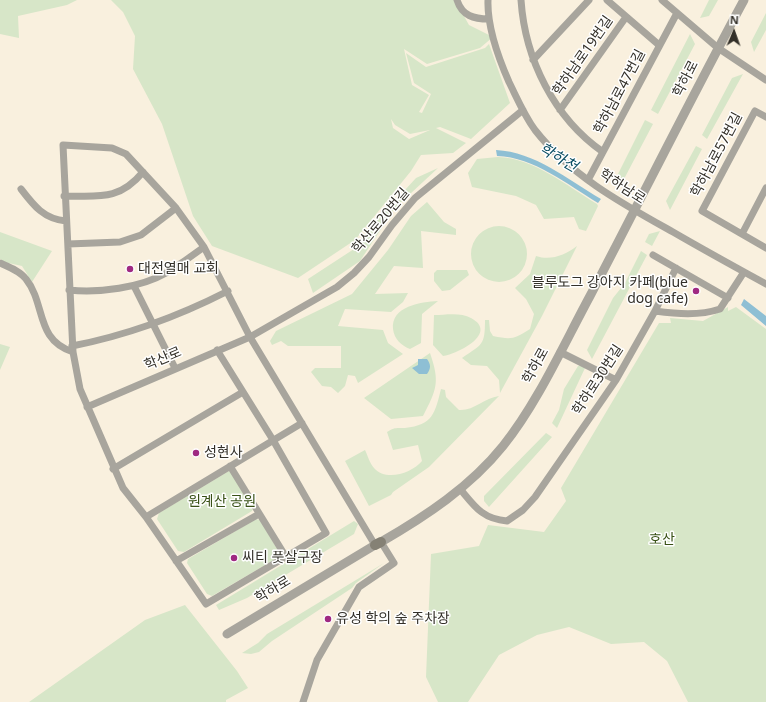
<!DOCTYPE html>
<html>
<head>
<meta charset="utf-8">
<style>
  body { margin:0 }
  #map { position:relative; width:766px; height:702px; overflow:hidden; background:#f9f0de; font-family:"Noto Sans",sans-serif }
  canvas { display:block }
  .north { position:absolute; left:714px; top:12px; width:40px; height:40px; -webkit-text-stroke:3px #fff; paint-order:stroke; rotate:2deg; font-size:11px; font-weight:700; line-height:16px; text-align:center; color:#333029 }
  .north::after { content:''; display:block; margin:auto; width:14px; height:18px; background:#333029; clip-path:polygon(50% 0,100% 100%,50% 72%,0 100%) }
</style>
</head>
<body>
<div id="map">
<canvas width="766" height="702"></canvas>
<div class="north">N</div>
</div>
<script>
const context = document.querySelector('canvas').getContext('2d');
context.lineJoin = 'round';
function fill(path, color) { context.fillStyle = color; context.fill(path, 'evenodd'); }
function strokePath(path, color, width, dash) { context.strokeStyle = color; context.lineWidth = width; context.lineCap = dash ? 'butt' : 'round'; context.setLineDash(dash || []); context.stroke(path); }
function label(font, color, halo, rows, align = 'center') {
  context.font = font + ' "Noto Sans","Noto Sans KR",sans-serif'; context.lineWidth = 3; context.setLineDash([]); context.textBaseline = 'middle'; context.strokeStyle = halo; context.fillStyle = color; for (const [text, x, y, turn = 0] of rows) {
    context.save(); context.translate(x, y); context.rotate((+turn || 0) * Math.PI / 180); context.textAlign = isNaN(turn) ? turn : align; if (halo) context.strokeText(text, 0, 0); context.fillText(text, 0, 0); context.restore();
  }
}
fill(new Path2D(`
  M0 0H77L67 5 18 16 19 38 0 34Z
  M111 0H455L469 25 493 37 480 48 427 64 404 49 412 85 429 95 419 112 422 113 431 94 414 83 406 53 426 67 485 48 489 44 510 103 471 139 440 127 436 128 466 143 453 153 421 155 411 171 355 240 298 278 212 246 193 216 162 124 133 69 135 36 123 12ZM391 119 395 125 410 134 430 130 409 139 393 128Z
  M709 0H718L709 16 700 18Z
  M766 13V30L754 52 751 42Z
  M690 34 695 44 658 114 651 110Z
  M743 74 707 139 702 135 732 78Z
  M645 120 653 124 624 179 614 182Z
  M696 146 702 149 670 210 666 201Z
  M498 157C534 158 567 186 597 204L598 206 586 231 579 229 574 217 544 219 536 205 516 196 472 187 468 173 477 159Z
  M438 168 395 208 360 261 313 293 308 279 354 249 371 227 416 178Z
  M427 202 444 222 456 229V235L421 231 423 268 394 266 375 294 408 293 403 302 391 312 345 309 338 326 383 330 388 343 403 354 358 383 355 376 348 375 345 386 338 393 331 387 322 386 311 372 315 368H341V346H288L281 341 272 345 270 341 276 331 352 294 388 250 411 216Z
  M471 254a28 28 0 1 1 56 0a28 28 0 1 1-56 0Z
  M660 231 652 246 645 242 649 234Z
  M0 232 52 251 32 282 22 266 4 262 0 259Z
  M577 246 542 316 500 393 499 380 487 366 471 365 462 358C482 344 485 346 485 320H489L490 331 493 336C512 340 514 339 530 329L534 314 526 299 515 288 530 274 536 256C551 261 565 255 577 246Z
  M641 251 647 255 592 359 587 350 613 298 625 283Z
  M437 270H467L469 275 450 290 442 291 434 281V273Z
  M438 301 422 314 421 343 410 349C402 346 394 339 393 329 391 306 421 302 438 301Z
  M728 307V311L736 307 766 329V702H688L667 661 644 642 611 644 569 627 537 635 499 655 468 702H438L426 677 431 554 479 546 488 525 544 532 566 501 561 488 659 323H671L670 318 703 321Z
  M434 315C445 315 461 312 471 318 499 333 458 354 443 356L433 345Z
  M0 344 10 347 0 370Z
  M430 353C440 382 437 389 423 416L391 419 364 398Z
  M581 365 585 368 557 428 552 423 559 410 564 389 578 366Z
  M441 389 445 390 446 397 459 410C474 411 484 398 499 396L429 467 393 492 391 495 369 506 345 461 365 450C368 456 369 462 374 468 386 482 412 473 422 461L418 445 393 450 387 432C394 427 397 428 405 428 433 425 435 413 441 389Z
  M546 433 552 437 489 507 484 501V496Z
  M229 471 231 472 253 507 252 511 184 552 178 551 157 519 159 513Z
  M256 519 260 520 279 552V557L212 596 207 594 187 563 188 559Z
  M354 521 358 524 354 534 247 598 219 610 216 605Z
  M384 563 356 583 352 588 272 641 259 652 251 654 242 653 258 643 267 634Z
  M185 605 237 671 248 688 226 700V702H29L145 620Z`), '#d7e6c8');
fill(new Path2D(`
  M496 150C535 152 567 179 601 199L598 203C568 185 534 157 497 156Z
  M744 299 766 316V326L741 305Z
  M418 359H427C431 365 431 368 427 374H419L412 368 418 365Z`), '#8ebfd4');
strokePath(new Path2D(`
  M457 0C462 16 474 19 489 19
  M488 0C487 27 498 57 509 82 517 98 524 115 535 130 571 176 623 204 673 232 704 250 735 267 766 284
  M521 0C525 59 554 118 603 152
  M607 0 659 45
  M662 0 718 48 766 80
  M533 60 589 0
  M560 110 626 17
  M766 117 755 111 702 211 766 248
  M588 180 677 13
  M21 189C34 206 44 219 66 221
  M64 196C99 196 119 201 143 172
  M742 234 766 188
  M68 244 120 242 141 235 176 208
  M653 255 728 298
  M0 263C9 267 20 271 26 279 46 304 35 340 73 352
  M134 286 175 368
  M69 290C99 293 140 288 166 273 179 265 192 256 204 247
  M655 311C677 314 699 316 720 309L744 272
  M72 346C129 335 177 317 228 291
  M217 350 273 440 326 533 206 604 146 517 123 488 80 389 73 352 63 145 112 148 126 154 176 208 204 247 250 337 375 545
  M560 352 616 380
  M87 407 250 337 337 287 354 273 369 257 392 225 415 198 523 110
  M230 466 286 557
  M113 469 243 392
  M461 490C475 507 483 519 507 521L523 510 535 497 616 380 655 311 676 268
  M146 517 302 423
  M176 561 259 514
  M303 702 317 660 359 587 394 563 381 542`), '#a8a59d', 7);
strokePath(new Path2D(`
  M381 542C426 516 470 487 503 446 537 404 564 344 590 296 642 197 691 98 744 0
  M227 634 375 545`), '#a8a59d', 9);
strokePath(new Path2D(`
  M375 545 381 542`), '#858175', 10);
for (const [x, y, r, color] of [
  [130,269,4,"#9f2982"],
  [696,291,4,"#9f2982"],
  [196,453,4,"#9f2982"],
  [234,558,4,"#9f2982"],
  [328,619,4,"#9f2982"]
]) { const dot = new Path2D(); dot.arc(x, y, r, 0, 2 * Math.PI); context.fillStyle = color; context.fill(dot); strokePath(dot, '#fff', 1.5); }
label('14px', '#333029', '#fff', [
  ["학하남로19번길",583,56,-55],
  ["학하로",686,79,-63],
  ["학하남로47번길",620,92,-62],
  ["학하남로57번길",717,155,-62],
  ["학하남로",622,187,33],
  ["학산로20번길",381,221,-50],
  ["학산로",163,359,-23],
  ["학하로",536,366,-61],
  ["학하로30번길",598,380,-57],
  ["학하로",273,590,-31]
]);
label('14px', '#333029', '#fff', [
  ["대전열매 교회",138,269],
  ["블루도그 강아지 카페(blue",688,283,"right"],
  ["dog cafe)",688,299,"right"],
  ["성현사",204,453],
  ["씨티 풋살구장",242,558],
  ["유성 학의 숲 주차장",336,619]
], 'left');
label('14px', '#395116', '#fff', [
  ["원계산 공원",222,502],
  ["호산",662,540]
]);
label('italic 15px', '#0b4e64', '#fff', [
  ["학하천",558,158,30]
]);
</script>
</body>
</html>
